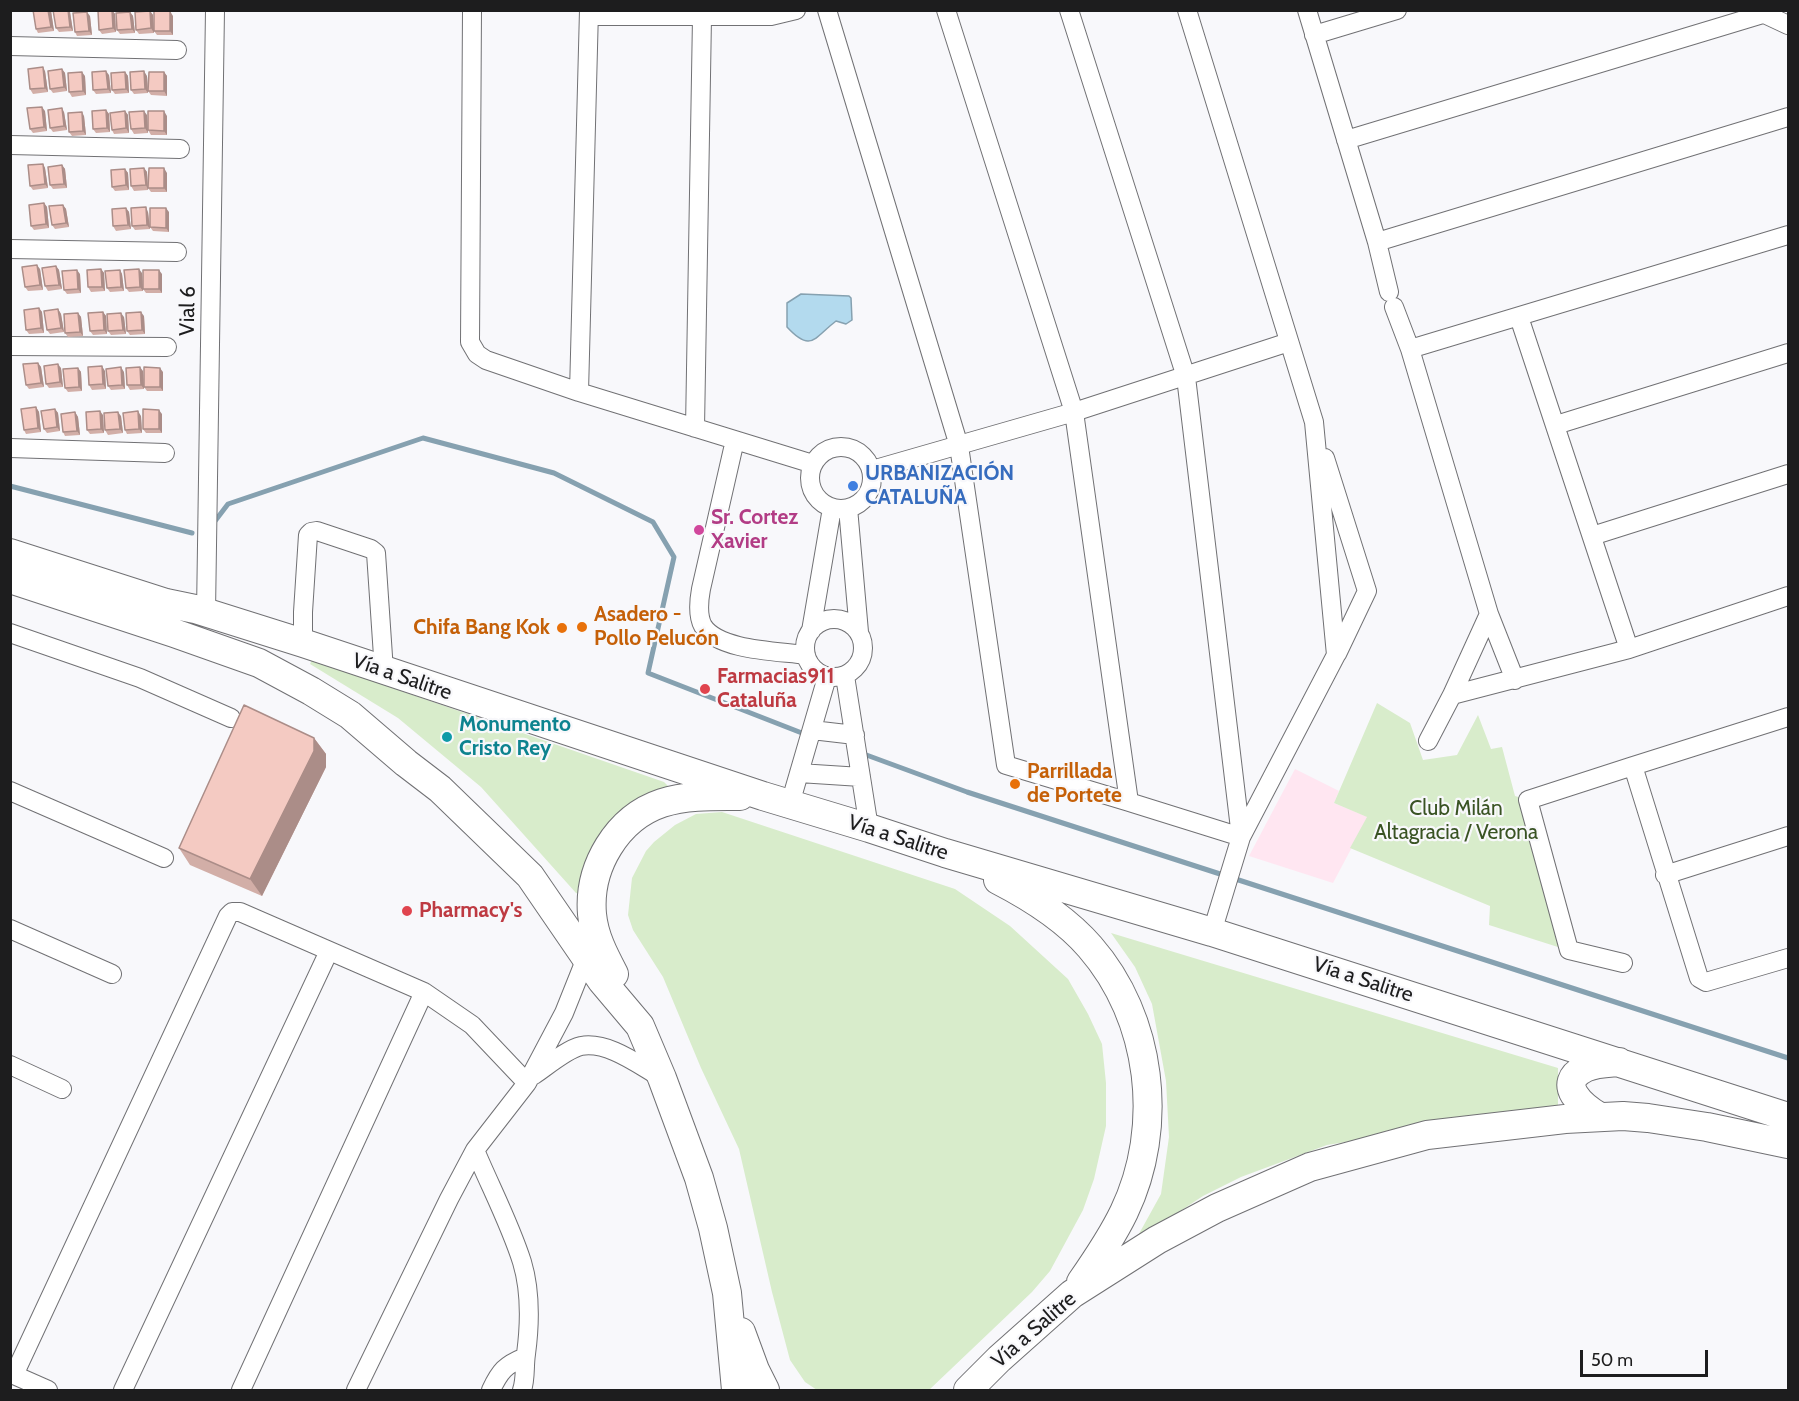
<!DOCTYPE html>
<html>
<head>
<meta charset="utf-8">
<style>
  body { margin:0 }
  #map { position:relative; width:1799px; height:1401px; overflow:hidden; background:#f8f8fb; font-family:Cabin,sans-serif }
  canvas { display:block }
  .frame { position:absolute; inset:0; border:12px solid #1d1d1e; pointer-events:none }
  .scale { position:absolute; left:1580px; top:1350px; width:128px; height:27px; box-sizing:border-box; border:3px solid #1d1d1e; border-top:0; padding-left:8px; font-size:18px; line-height:21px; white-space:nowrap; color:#1d1d1e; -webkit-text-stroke:4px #f8f8fb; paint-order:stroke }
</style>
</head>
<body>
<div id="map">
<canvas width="1799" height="1401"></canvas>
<div class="frame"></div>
<div class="scale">50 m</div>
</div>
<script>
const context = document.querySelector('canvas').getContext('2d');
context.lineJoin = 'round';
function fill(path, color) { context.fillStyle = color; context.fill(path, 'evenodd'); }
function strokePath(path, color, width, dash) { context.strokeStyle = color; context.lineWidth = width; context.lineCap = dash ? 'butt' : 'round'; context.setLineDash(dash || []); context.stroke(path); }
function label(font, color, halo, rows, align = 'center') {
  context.font = font + ' Cabin,sans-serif'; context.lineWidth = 4.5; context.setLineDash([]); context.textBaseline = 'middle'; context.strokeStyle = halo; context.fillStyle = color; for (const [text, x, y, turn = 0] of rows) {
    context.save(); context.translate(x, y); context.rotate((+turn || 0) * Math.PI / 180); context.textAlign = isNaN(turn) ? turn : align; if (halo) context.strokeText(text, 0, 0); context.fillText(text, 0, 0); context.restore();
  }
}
fill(new Path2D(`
  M1295 769 1339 791 1334 803 1368 817 1333 883 1249 856Z`), '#ffe6f1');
fill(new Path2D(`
  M312 660 664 782 668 786 631 806 583 895 576 893 481 787 398 718 310 664Z
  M1377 703 1410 723 1423 760 1457 755 1478 715 1491 749 1502 747 1515 796 1522 798 1561 948 1489 925 1490 906 1350 848 1367 817 1334 803Z
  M722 812 955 889 1010 926 1068 979 1088 1014 1102 1044 1106 1083V1126L1094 1179 1083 1210 1050 1271 1032 1292 929 1390H817L805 1382 790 1360 772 1292 739 1149 701 1068 663 977 633 930 628 915 632 878 646 851 654 842 675 825 696 814Z
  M1111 933 1558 1068V1109L1327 1145 1241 1177 1203 1196 1135 1241 1161 1194 1169 1137 1166 1081 1152 1004 1135 967Z`), '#d8eccb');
const water = new Path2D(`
  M801 294 849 296 851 298 852 320 846 324 836 321C814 338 811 353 787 327V303Z`);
fill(water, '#b3daee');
strokePath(water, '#86a1b0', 1.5);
strokePath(new Path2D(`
  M10 486 192 533
  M212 525 228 504 423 438 554 473 653 522 674 557 648 673 807 735
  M861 753 967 792 1788 1058`), '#86a1b0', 5);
const street = new Path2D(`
  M472 10 470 342 477 354 486 360 579 392 813 464
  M827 10 959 446 1006 765 1129 802
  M946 10 1074 412 1129 802 1241 837
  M1069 10 1186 377 1241 837
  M1187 10 1314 422 1336 655 1241 837 1212 932
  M1307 10 1377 242 1389 292
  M1756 10 1788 25
  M589 16H771L796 10
  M1314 35 1397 10
  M10 46 177 50
  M1346 140 1763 14
  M10 145 180 149
  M1377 242 1788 117
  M10 249 177 252
  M1394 307 1410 349 1489 614
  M1519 317 1629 649
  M10 346 167 347
  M1410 349 1788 235
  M579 392 589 10
  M1556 425 1788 353
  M695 428 702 17
  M735 440 701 589C699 600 697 615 703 626 719 651 779 651 806 655
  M810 478a31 31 0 1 1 62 0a31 31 0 1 1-62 0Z
  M10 448 165 453
  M1325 458 1367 591 1337 654
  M872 470 1074 412 1289 342
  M848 508 859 632
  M1592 536 1788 474
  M206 612 215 10
  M805 648a29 29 0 1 1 58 0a29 29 0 1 1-58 0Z
  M811 631 832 508
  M10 633 140 678 231 718
  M303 643V612L308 535 311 532 317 531 371 549 376 553 384 671
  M845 676 869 828
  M1452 695 1489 614 1515 680
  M812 730 855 735
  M1428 741 1452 695 1629 649 1788 596
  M1633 766 1788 717
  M799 773 861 777
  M10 791 164 858
  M790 804 827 677
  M1665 875 1788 836
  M10 929 112 974
  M1623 963 1569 950 1528 800 1633 766 1699 978 1706 982 1788 958
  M10 1065 62 1089
  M534 1075C546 1067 567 1049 581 1046 609 1041 640 1066 662 1078
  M475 1150C490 1186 510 1224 522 1262 531 1292 530 1324 526 1354 524 1367 526 1378 522 1390
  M48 1390 14 1375 228 916 232 912H240L424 992 472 1025 527 1083 564 1013 586 958
  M123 1390 329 951
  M241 1390 424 992
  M356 1390 449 1199 475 1150 527 1083
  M491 1390C500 1371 505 1365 525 1357`);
const primary = new Path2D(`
  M10 553 166 603 195 609 303 643 763 796 869 828 945 853 1212 932 1788 1117
  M10 579 174 633 259 663 311 691 350 715 406 763 440 789 530 876 602 981 640 1026 662 1078 699 1178 713 1228 727 1293 736 1390
  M998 880C1031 897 1065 918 1090 947 1152 1018 1165 1127 1124 1212 1112 1237 1097 1259 1081 1282
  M614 974C604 955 594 936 592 914 588 867 617 818 662 803 687 795 715 796 740 796
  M1600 1117C1583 1107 1554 1084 1585 1068 1595 1063 1608 1063 1619 1062
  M741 1332 755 1370 765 1390
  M968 1390 999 1359 1072 1294 1157 1240 1217 1208 1310 1167 1427 1135 1565 1119 1623 1116 1648 1118 1707 1127 1788 1144`);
strokePath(street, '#717174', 20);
strokePath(primary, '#717174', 30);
strokePath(street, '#fff', 18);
strokePath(primary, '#fff', 28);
fill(new Path2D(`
  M51 10 54 31 38 33 36 29Z
  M112 10 115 14 116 32 102 34 99 30Z
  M150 11 153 15 154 30 173 16V35H157L154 31V33L139 34 136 30Z
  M70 12 73 31 59 32 56 28Z
  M130 12 133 16 135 33 120 34 117 30Z
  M90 16 92 35 77 36 75 32Z
  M62 69 65 73 67 91 53 93 50 89Z
  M45 71 48 92 33 94 30 89Z
  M125 72 128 76 129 93 115 94 112 90Z
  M164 72 167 76V96L151 95 148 91V93L134 94 131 90 147 76 148 90Z
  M109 75 111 93 96 94 93 90Z
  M85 76 86 95 72 97 69 92Z
  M106 110 109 114 110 132 96 133 93 129Z
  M45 111 47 131 33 133 30 129Z
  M125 111 128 115 129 133 114 134 112 130Z
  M64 112 67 130 53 132 50 128Z
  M147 115 148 133 134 134 131 129Z
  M84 116 86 135 72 136 69 132Z
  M167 116V135H151L148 130Z
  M43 164 45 168 48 188 33 190 30 186Z
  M62 165 65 169 67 188 53 189 50 185Z
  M144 168 147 172 148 187 167 173V192H151L148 188V190L134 191 131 186Z
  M125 169 128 173 129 190 115 191 112 187Z
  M44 203 47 207 49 228 34 230 31 226Z
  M63 205 66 209 69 227 55 229 52 225Z
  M126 208 129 212 131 229 116 231 113 226Z
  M148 212 150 227 169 212V232L153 231 150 227V229L135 230 132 226Z
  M56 266 59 270 62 289 48 291 45 286Z
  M40 269 43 290 28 291 25 287Z
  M101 269 104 273 105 291 91 292 88 287Z
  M120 270 122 274 124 291 110 292 107 288Z
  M142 273 143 288 162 274V293H146L143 289V291L129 292 126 288Z
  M80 274 81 293 67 294 64 290Z
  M39 308 42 312 44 333 29 334 26 330Z
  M58 309 61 314 64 332 50 334 47 330Z
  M103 312 106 316 107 334 93 335 90 331Z
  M78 313 81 317 83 336 68 337 65 333Z
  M144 316 145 334 130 335 127 331Z
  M124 317 126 334 111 335 108 331Z
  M38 363 41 367 44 387 29 389 26 385Z
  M61 368 63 387 49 388 46 384Z
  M78 368 81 372 82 391 68 392 65 388Z
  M105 371 106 389 92 390 89 385Z
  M143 371 144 387 163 372V391H147L144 387V389L130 390 127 385Z
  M124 372 125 389 111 390 108 386Z
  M36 407 39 412 41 432 26 434 24 430Z
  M55 409 58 413 60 431 47 433 44 429Z
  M75 412 78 417 80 435 65 436 63 432Z
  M162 414V433H146L143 429Z
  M103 415 104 433 90 434 87 430Z
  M121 416 123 433 108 435 105 430Z
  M141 416 142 433 127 434 125 430Z
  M314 738 326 754V767L262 896 190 865 179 848Z`), '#d2aea7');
fill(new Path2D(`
  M48 10 51 11 54 31 51 27Z
  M68 10H69L70 12 73 31 70 27Z
  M112 10 115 14 116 32 113 28Z
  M150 11 153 15 154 33 151 28Z
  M170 11 173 16V35L170 31Z
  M87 12 90 16 92 35 89 31Z
  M130 12 133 16 135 33 132 29Z
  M43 67 45 71 48 92 45 88Z
  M62 69 65 73 67 91 64 87Z
  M106 71 109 75 111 93 108 89Z
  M144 71 147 76 148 93 145 89Z
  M82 72 85 76 86 95 83 91Z
  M125 72 128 76 129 93 126 89Z
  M164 72 167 76V96L164 91Z
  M42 107 45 111 47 131 44 127Z
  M62 108 64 112 67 130 64 126Z
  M106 110 109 114 110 132 107 128Z
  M125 111 128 115 129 133 126 128Z
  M144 111 147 115 148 133 145 128Z
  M164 111 167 116V135L164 131Z
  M82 112 84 116 86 135 83 131Z
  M43 164 45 168 48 188 45 184Z
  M62 165 65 169 67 188 64 184Z
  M144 168 147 172 148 190 146 185Z
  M164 168 167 173V192L164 188Z
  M125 169 128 173 129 190 126 185Z
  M44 203 47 207 49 228 46 224Z
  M63 205 66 209 69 227 66 223Z
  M146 207 148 212 150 229 147 225Z
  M126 208 129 212 131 229 128 225Z
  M166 208 169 212V232L166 228Z
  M37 265 40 269 43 290 40 285Z
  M56 266 59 270 62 289 59 285Z
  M101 269 104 273 105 291 102 287Z
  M139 269 142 273 143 291 140 287Z
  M77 270 80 274 81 293 78 289Z
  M120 270 122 274 124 291 121 287Z
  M159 270 162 274V293L159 289Z
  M39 308 42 312 44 333 41 328Z
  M58 309 61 314 64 332 61 328Z
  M103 312 106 316 107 334 104 330Z
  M141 312 144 316 145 334 142 330Z
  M78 313 81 317 83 336 80 332Z
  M121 313 124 317 126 334 123 330Z
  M38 363 41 367 44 387 41 383Z
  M58 364 61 368 63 387 60 382Z
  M102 366 105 371 106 389 103 384Z
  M121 367 124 372 125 389 122 385Z
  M140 367 143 371 144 389 141 385Z
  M78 368 81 372 82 391 79 387Z
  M160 368 163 372V391L160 387Z
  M36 407 39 412 41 432 38 428Z
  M55 409 58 413 60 431 57 427Z
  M159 410 162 414V433L159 429Z
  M100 411 103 415 104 433 101 429Z
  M138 411 141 416 142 433 139 429Z
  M75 412 78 417 80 435 77 431Z
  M118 412 121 416 123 433 120 429Z
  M314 738 326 754V767L262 896 250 879Z`), '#ab8d88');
const building = new Path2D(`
  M33 10H48L51 27 36 29Z
  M53 10H68L70 27 56 28Z
  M112 10 113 28 99 30 98 11Z
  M150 11 151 28 136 30 135 12Z
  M154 11H170V31H154Z
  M87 12 89 31 75 32 73 13Z
  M130 12 132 29 117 30 116 13Z
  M43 67 45 88 30 89 28 69Z
  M62 69 64 87 50 89 48 71Z
  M106 71 108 89 93 90 92 72Z
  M144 71 145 89 131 90 130 72Z
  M82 72 83 91 69 92 68 73Z
  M125 72 126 89 112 90 111 73Z
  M149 72H164V91H148Z
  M42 107 44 127 30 129 27 108Z
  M62 108 64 126 50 128 48 110Z
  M106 110 107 128 93 129 92 111Z
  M125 111 126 128 112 130 110 113Z
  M144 111 145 128 131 129 129 112Z
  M148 111H164V131L148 130Z
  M82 112 83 131 69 132 68 113Z
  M43 164 45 184 30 186 28 165Z
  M62 165 64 184 50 185 48 167Z
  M144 168 146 185 131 186 130 169Z
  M149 168H164V188H148Z
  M125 169 126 185 112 187 111 170Z
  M44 203 46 224 31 226 29 205Z
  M63 205 66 223 52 225 49 206Z
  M146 207 147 225 132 226 131 208Z
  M126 208 128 225 113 226 112 209Z
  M150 208H166V228L150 227Z
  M37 265 40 285 25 287 22 267Z
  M56 266 59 285 45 286 42 268Z
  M101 269 102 287H88L87 270Z
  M139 269 140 287 126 288 124 270Z
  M77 270 78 289 64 290 62 271Z
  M120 270 121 287 107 288 105 271Z
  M143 270H159V289H143Z
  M39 308 41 328 26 330 24 310Z
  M58 309 61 328 47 330 44 311Z
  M103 312 104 330 90 331 88 313Z
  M141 312 142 330 127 331 126 313Z
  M78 313 80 332 65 333 64 314Z
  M121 313 123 330 108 331 107 314Z
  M38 363 41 383 26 385 23 364Z
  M58 364 60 382 46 384 44 366Z
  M102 366 103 384 89 385 88 367Z
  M121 367 122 385 108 386 106 369Z
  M140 367 141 385H127L126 368Z
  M144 367 160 368V387H144Z
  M78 368 79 387 65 388 63 369Z
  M36 407 38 428 24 430 21 409Z
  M55 409 57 427 44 429 41 411Z
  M143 409 159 410V429H143Z
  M100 411 101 429 87 430 86 412Z
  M138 411 139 429 125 430 123 413Z
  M75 412 77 431 63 432 61 414Z
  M118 412 120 429 105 430 104 413Z
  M244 705 314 738V751L250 879 179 848Z`);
fill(building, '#f4cac2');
strokePath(building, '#ab8d88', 1.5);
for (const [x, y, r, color] of [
  [853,486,6,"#3f7fe0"],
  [699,530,6,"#d1479c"],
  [582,627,6,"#e8710a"],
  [562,628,6,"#e8710a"],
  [705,689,6,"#e0444e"],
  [447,737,6,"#0f9aa8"],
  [1015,784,6,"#e8710a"],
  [407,911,6,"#e0444e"]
]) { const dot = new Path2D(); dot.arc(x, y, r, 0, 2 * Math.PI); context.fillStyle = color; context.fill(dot); strokePath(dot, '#f8f8fb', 2); }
label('21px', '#1d1d1e', '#f8f8fb', [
  ["Vial 6",188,311,-89],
  ["Vía a Salitre",402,677,19],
  ["Vía a Salitre",898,838,18],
  ["Vía a Salitre",1363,980,18],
  ["Vía a Salitre",1034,1330,-41]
]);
label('bold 21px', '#366cbe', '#f8f8fb', [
  ["URBANIZACIÓN",865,474],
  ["CATALUÑA",865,498]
], 'left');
label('bold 21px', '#b23c85', '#f8f8fb', [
  ["Sr. Cortez",711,518],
  ["Xavier",711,542]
], 'left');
label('bold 21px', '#c56008', '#f8f8fb', [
  ["Asadero -",594,615],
  ["Pollo Pelucón",594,639],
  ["Chifa Bang Kok",550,628,"right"],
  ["Parrillada",1027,772],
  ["de Portete",1027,796]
], 'left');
label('bold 21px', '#be3a42', '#f8f8fb', [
  ["Farmacias911",717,677],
  ["Cataluña",717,701],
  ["Pharmacy's",419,911]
], 'left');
label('bold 21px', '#0d838f', '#f8f8fb', [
  ["Monumento",459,725],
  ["Cristo Rey",459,749]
], 'left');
label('21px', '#395323', '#f8f8fb', [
  ["Club Milán",1456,809],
  ["Altagracia / Verona",1456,833]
]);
</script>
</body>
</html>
